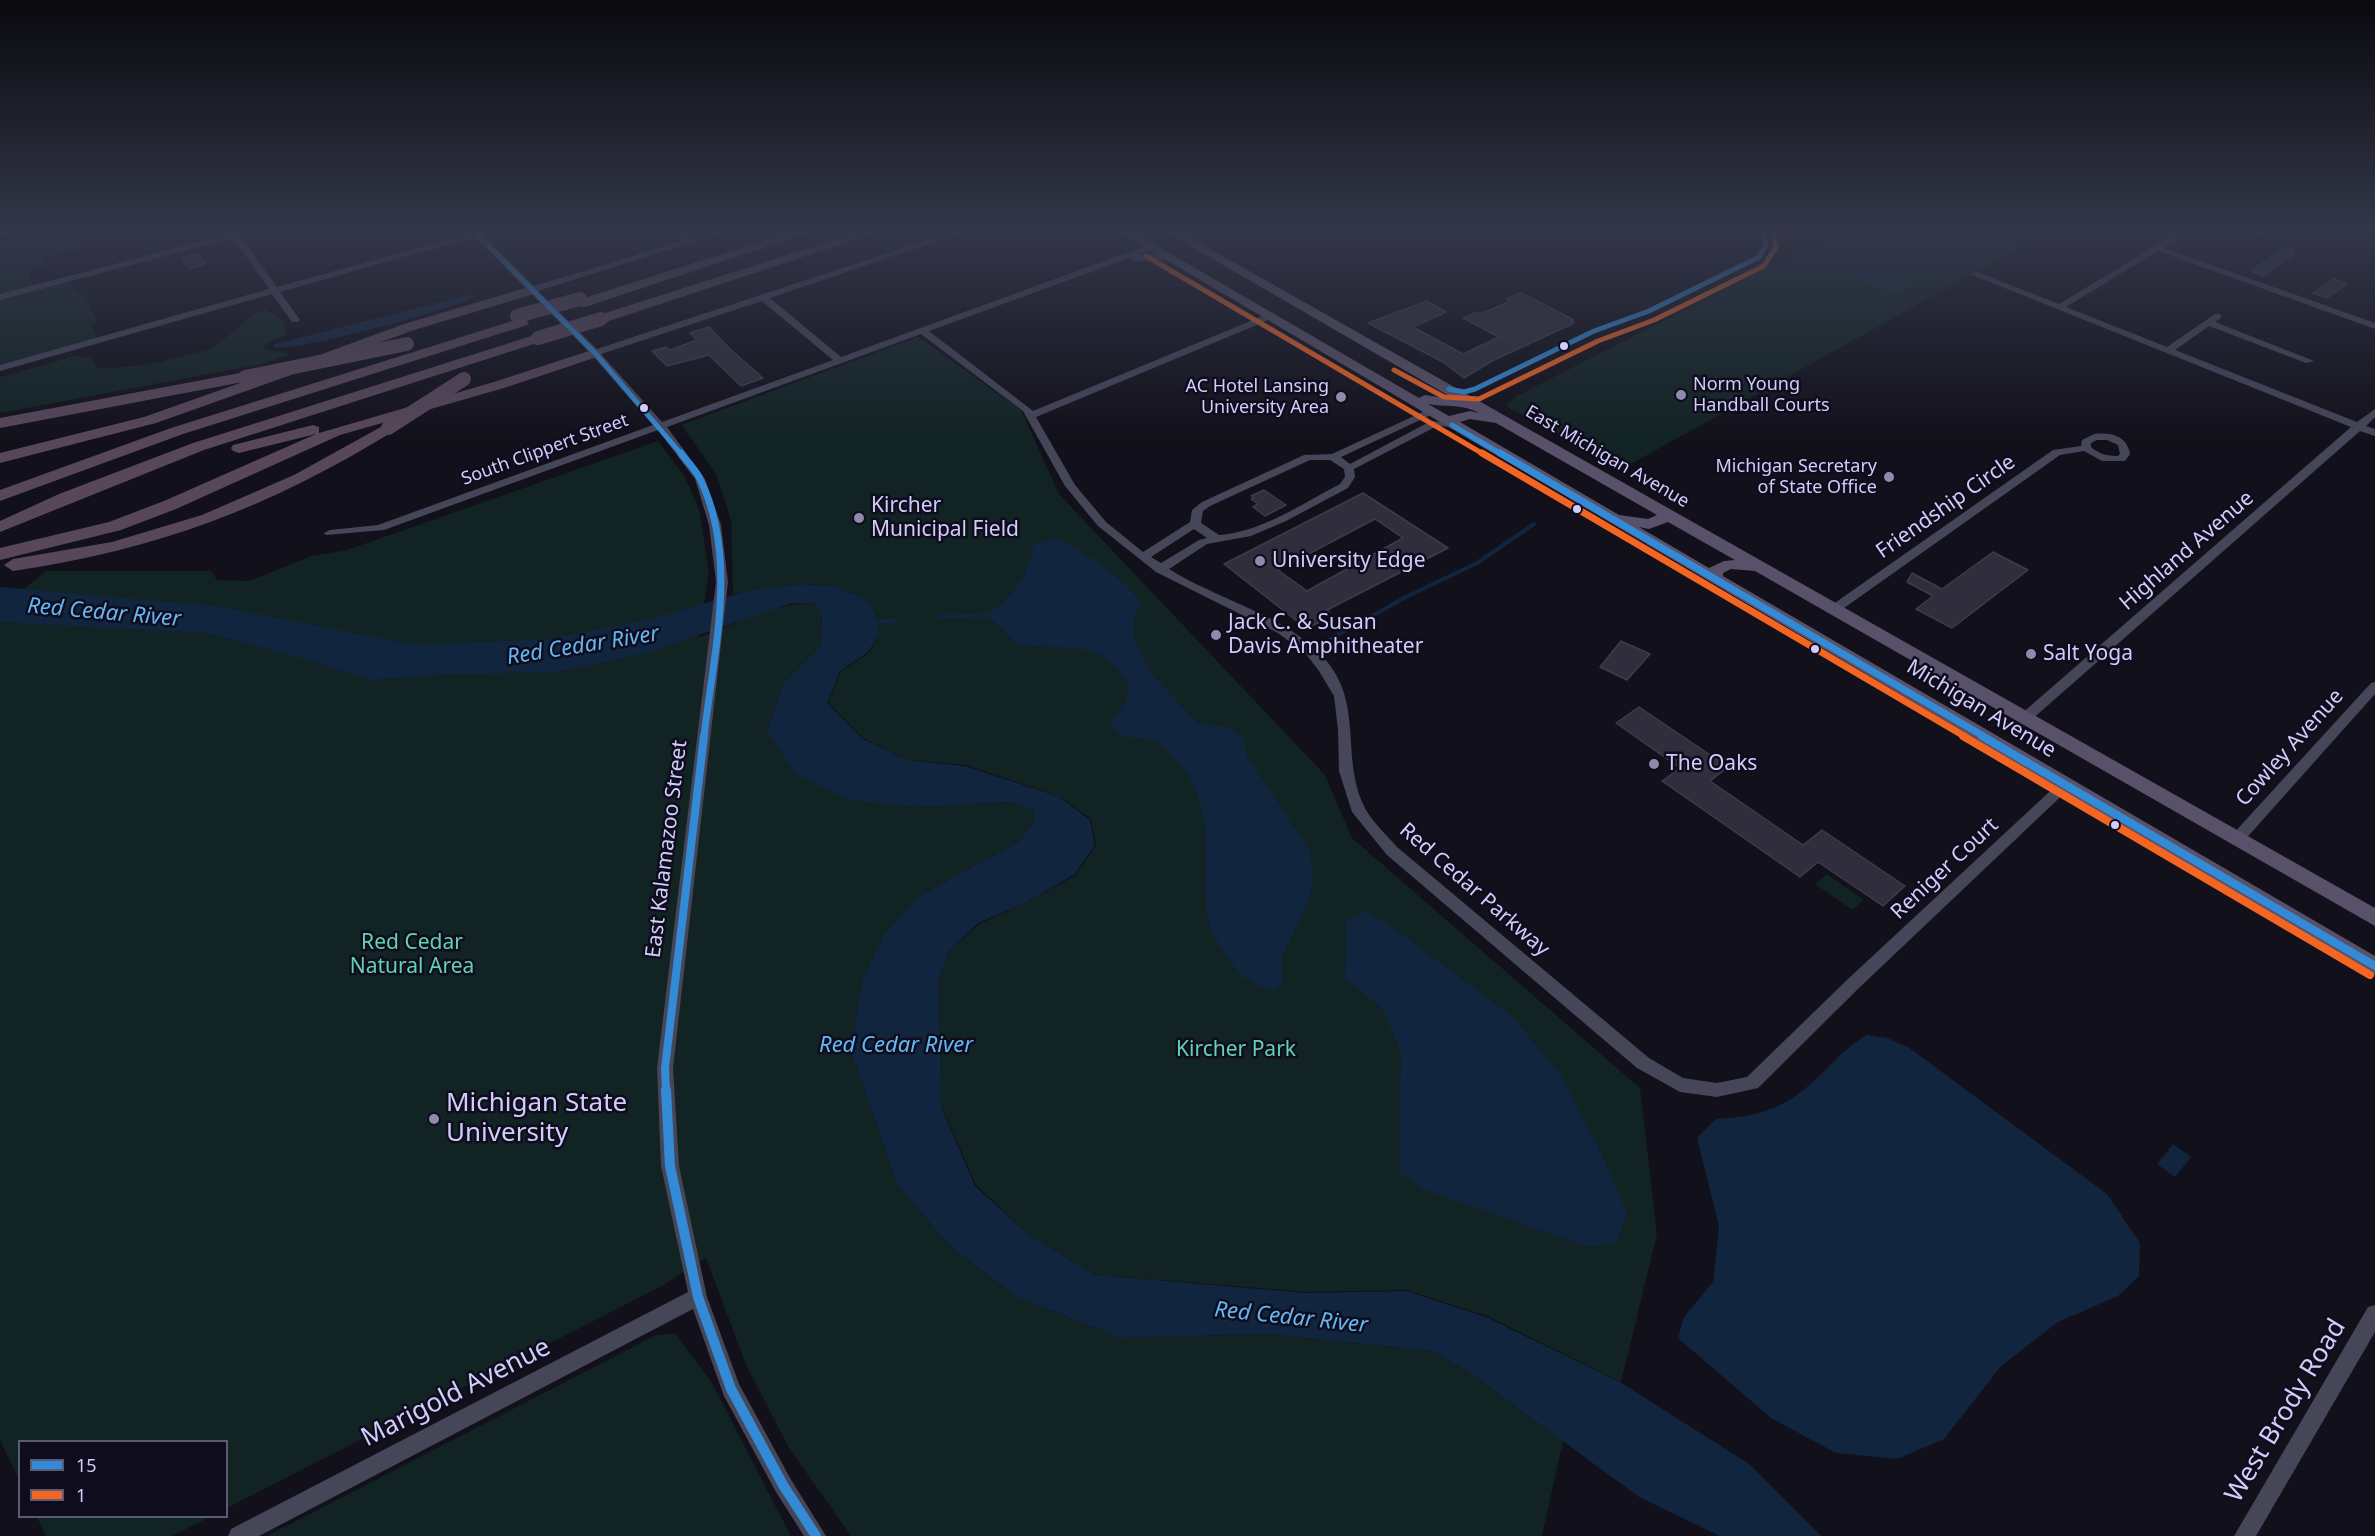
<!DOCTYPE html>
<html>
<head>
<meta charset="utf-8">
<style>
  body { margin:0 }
  #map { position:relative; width:2375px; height:1536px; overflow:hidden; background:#12101a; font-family:"Noto Sans",sans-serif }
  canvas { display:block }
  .legend { position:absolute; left:18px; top:1440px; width:210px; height:78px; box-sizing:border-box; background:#0f0d1d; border:2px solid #5d5a76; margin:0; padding:8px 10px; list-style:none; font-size:18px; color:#d1cdfb }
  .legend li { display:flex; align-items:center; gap:12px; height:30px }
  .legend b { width:30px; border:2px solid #5d5a76 }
</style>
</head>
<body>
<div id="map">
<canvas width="2375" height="1536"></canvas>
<ul class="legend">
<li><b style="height:8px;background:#338bd7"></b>15</li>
<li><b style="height:8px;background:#f26522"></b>1</li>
</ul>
</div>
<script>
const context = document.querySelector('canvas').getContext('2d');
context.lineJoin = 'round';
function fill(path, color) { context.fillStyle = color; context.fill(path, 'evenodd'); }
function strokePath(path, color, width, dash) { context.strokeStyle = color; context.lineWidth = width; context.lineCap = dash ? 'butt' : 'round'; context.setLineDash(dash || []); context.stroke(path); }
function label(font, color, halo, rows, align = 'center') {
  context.font = font + ' "Noto Sans",sans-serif'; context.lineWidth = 5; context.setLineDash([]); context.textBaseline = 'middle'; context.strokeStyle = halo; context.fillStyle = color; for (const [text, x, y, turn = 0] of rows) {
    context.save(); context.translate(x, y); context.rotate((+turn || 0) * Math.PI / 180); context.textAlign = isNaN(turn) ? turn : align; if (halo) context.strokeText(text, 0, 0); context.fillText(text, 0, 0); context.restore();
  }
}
fill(new Path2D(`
  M46 229C59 229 77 233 83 247L44 257 47 264 28 271 35 290 71 281 75 290 84 296 97 320 91 325 97 338 0 365V240Z
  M1843 229H2053L1622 469 1506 406 1515 397Z
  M266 309 282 320 287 334 264 345 266 349 289 354 262 364 0 413V377L76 356 90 357 99 369 152 364 212 349 257 312Z
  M918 337 1021 410 1059 494 1325 775 1352 838 1640 1088 1657 1235 1621 1382 1487 1316 1407 1290 1308 1292 1095 1275 1029 1235 976 1185 941 1106 939 980 950 950 979 924 1027 902 1076 875 1096 845 1091 819 1061 797 966 765 906 760 863 738 828 702 841 671 869 653 880 634 875 613 867 599 833 586 800 584 733 594 731 521 717 476 682 425Z
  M658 441 685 477 699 509 709 572 699 637C738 624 773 602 815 603L822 615 820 647 783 684 767 731 971 804 1008 802 1032 809 1035 821 1018 842 921 895 862 981 851 1051 897 1184 950 1246 1015 1296 1121 1338 1267 1334 1432 1351 1469 1372 1563 1441 1542 1536H851L789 1448 746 1365 706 1258 660 1287 227 1508 226 1442H20L19 1480 0 1440V608L46 571H211L217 580 249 581 311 556 347 550Z
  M1827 874 1864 900 1852 910 1815 884Z
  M675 1333 712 1383 791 1536H267L656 1335Z
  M37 1517H210L172 1536H46Z`), '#112323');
fill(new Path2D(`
  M1878 229C1898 229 1929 235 1949 241L1948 244 1926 265 1921 264C1918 251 1902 245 1889 248L1888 253C1877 253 1867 252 1859 244V239Z
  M1830 251C1839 252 1844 256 1852 261 1870 270 1891 278 1912 279L1915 282 1895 294 1821 265 1815 258Z
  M467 295 477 296C453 309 294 353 273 347L275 344Z
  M1054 538C1082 549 1124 578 1141 603L1133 621V637L1151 674 1198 723 1227 727 1244 739 1246 755 1310 851 1313 872 1310 897 1281 959 1283 982 1273 991C1265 988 1255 985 1248 980 1234 971 1208 931 1207 915 1202 863 1216 822 1187 773 1181 763 1162 743 1150 740 1134 736 1120 741 1111 724L1126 701 1129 685C1101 634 1064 653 1017 644L987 615C1012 596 1029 578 1033 545Z
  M800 584 833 586 867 599 875 613 880 634 868 652 840 671 827 703 863 739 906 760 965 766 1060 797 1090 820 1095 845 1075 874 1027 902 978 923 950 950 939 979 941 1107 975 1186 1029 1235 1095 1275 1307 1293 1407 1291 1486 1317 1620 1382 1749 1464 1821 1536H1720L1639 1497 1469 1372 1432 1351 1267 1334 1121 1338 1015 1296 950 1246 897 1184 851 1051 862 981 884 935 921 895 1018 842 1035 821 1032 809 1008 802 919 807 848 800 795 773 767 731 783 684 820 647 822 616 815 603H792L650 652 557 672 431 675 371 680 301 658 207 633 0 622V587L216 606 415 645 548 639 647 620 747 591Z
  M1366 911 1392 927 1512 1016 1560 1074 1596 1142 1627 1213 1616 1243 1589 1247 1429 1192 1399 1173 1401 1053 1383 1009 1345 978 1346 920Z
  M1867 1035 1887 1038 1908 1047 2107 1194 2140 1243 2139 1276 2118 1296 2058 1322 2001 1366 1944 1439 1897 1459 1836 1453 1771 1418 1678 1338 1684 1317 1713 1282 1719 1226 1697 1138 1716 1119C1752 1117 1779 1111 1807 1087 1828 1070 1843 1048 1867 1035Z
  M2173 1144 2191 1157 2175 1177 2157 1164Z`), '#12253e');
strokePath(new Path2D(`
  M939 617 987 615
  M872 621H893
  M1330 639 1408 596 1477 563 1534 524`), '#12253e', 4);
const building = new Path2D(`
  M2248 229H2268L2249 241 2236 237Z
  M2289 245 2295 254 2263 276 2251 271Z
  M198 254 206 264 190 269 182 258Z
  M2333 279 2347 284 2327 298 2313 293Z
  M1521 293 1574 320 1571 321 1574 323 1492 361 1464 378 1443 362 1368 323 1427 301 1446 312 1413 327 1463 354 1499 337 1463 318 1477 312 1481 314 1506 303 1510 301 1506 299Z
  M709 327 730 349 763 378 741 386 709 355 667 366 652 351 666 347 670 350 697 340 690 333Z
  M1264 490 1286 505 1265 516 1253 507 1258 504 1251 499 1254 498 1251 496Z
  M1363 493 1448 548 1327 610 1330 612 1318 619 1321 621 1307 629 1224 564ZM1375 519 1403 538 1307 591 1278 570Z
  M1993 552 2028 570 1952 628 1916 609 1933 596 1907 582 1912 573 1942 589Z
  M1621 641 1650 654 1627 680 1600 667Z
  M1639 707 1728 767 1710 781 1803 845 1822 830 1905 886 1883 906 1818 862 1800 877 1662 781 1680 768 1616 723Z`);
fill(building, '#302e3c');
strokePath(building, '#3e3b4d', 1.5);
fill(new Path2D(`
  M14 229H28L0 238V232Z
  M247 229H260L240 236 277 287 471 233 468 229H497L482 235 534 286 685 240 673 229H682L693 238 723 229H735L538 291 597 349 960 229H972L770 298 841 357 1148 245H1154V249L1136 255 1168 254 1171 255V259L1133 261 1129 258 929 331 1033 411 1265 315H1271V319L1036 417 1075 485 1106 522 1143 552 1190 522 1192 510 1202 502 1304 455 1332 454 1429 409 1434 412 1433 414 1341 457 1350 464 1431 421 1456 423V427L1437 426 1354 469 1355 477 1348 488 1286 521 1251 536 1207 544 1169 569C1215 598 1272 611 1313 647 1368 695 1339 749 1363 804 1369 819 1386 834 1397 847L1649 1058 1683 1078 1717 1083 1747 1077 1849 978 2061 781 2066 780 2073 785 1859 988 1758 1088 1717 1097 1680 1092 1637 1068 1387 855 1352 812 1339 771 1338 730 1334 696 1319 671 1306 654 1278 633 1156 572 1098 526 1065 486 1023 411 921 334 667 427 705 479 721 525 728 582 673 1068 679 1166 707 1297 739 1384 790 1478 826 1536H804L776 1492 724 1396 693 1309 259 1536H228L231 1529 688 1292 661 1166 657 1068 716 582 709 525 695 479 658 430 384 530 326 535 324 533 330 530 378 525 653 425 592 355 475 237 280 292 300 320 298 322H292L272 294 0 371V365L269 289 233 238 0 300V294ZM762 301 833 360 662 422 601 354ZM1310 460H1330L1344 469 1345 477 1340 484C1303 503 1262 532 1219 535L1201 523 1203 511 1210 506ZM1194 529 1207 538 1199 540 1161 563 1151 557Z
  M1194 229H1206L1179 239 1175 236Z
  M2183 229H2193L2164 248 2375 323V329L2158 251 2066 307 2167 347 2215 314H2221V318L2215 322 2314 361 2306 363 2209 326 2175 350 2357 422 2375 409V417L2366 426 2375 429V436L2360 431 2030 721H2020L2018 718 2020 715 2351 427 1970 274 1977 272 2059 304Z
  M2094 434C2112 432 2127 436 2130 454L2125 461H2102L2084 451 2060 455 1837 613H1829L1827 610 1829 607 2053 450 2081 446 2082 440ZM2097 440H2107L2118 445 2120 454 2118 456C2107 456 2099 454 2091 447V443Z
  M2375 682V694L2242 843H2232L2230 839 2232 835 2371 683Z
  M2375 1305V1332L2256 1536H2234L2368 1307Z`), '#464659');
fill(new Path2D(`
  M1114 229H1128L1419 398 1425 395 1456 400 1161 229H1175L2375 908V926L1755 571 1731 569 1723 573V576L2375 956V975ZM1428 404C1445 407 1464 404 1479 413L1470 411 1449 416ZM1470 419 1496 423 1657 515 1648 519 1619 515 1460 422ZM1668 522 1735 560 1724 561 1709 568 1639 527 1649 529Z`), '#59516a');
fill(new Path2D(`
  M800 229H820L588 306 583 307 576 303 578 300Z
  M868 229H888L606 322H596L594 319 596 316Z
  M532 286 537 287V293L414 330 332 360 327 361 320 357 322 354 404 324Z
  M522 318 529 322 527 325 183 434 0 501V490L171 428Z
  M538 334 543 335 545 338 543 341 204 450 0 532V521L59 494 193 443Z
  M595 349 600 350 602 353 600 356 504 388 340 435 176 509 121 530 0 560V548L109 522 164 501 316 434 239 453 233 451 231 448 233 445 313 425 319 427V433L494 382Z
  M286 367 291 369 294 372 291 375 156 423 0 463V453L144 417 243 382 0 428V418L245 372 250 374 251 379Z
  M388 423 396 428 394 431C270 507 157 550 13 571L4 565 13 559 112 542 202 515 294 475Z`), '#58475b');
strokePath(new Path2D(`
  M517 316 580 299
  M538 338 601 319
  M245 377 407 344
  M388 428 464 379`), '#58475b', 14);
strokePath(new Path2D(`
  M472 229 595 353 682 455
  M1449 389 1464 392 1475 389 1594 331 1649 311 1759 257 1766 245 1761 229
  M1452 425 1503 455`), '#338bd7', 5);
strokePath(new Path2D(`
  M681 453C687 462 696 470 700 479 739 558 713 655 704 737
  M1500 453 1985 737`), '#338bd7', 7);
strokePath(new Path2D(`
  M1982 736 2375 966
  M666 1092 665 1068 704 736`), '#338bd7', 8);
strokePath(new Path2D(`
  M666 1090 670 1166 698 1297 731 1389 783 1485 816 1536`), '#338bd7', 10);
strokePath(new Path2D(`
  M1146 256 1485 455
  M1394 370 1444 397 1479 399 1598 341 1654 320 1764 266 1776 247 1772 229`), '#f26522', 5);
strokePath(new Path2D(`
  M1482 453 1966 737`), '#f26522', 7);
strokePath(new Path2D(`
  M1963 736 2370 975`), '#f26522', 8);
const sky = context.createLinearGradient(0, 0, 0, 444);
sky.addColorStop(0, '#0a090e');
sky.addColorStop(0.52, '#333749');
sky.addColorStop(1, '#33374900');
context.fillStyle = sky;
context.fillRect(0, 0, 2375, 444);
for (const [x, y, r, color] of [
  [1564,346,5,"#d1cdfb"],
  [1681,395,6,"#8e8bac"],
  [1341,397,6,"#8e8bac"],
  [644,408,5,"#d1cdfb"],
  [1889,477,6,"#8e8bac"],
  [1577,509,5,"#d1cdfb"],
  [859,518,6,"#8e8bac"],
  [1260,561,6,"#8e8bac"],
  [1216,635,6,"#8e8bac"],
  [1815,649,5,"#d1cdfb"],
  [2031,654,6,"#8e8bac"],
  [1654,764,6,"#8e8bac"],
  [2115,825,5,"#d1cdfb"],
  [434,1119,6,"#8e8bac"]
]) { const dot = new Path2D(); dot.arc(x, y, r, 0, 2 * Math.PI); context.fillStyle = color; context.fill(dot); strokePath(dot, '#0f0d1d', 2); }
label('18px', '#d1cdfb', '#0f0d1d', [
  ["Norm Young",1693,385,"left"],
  ["Handball Courts",1693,406,"left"],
  ["AC Hotel Lansing",1329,387],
  ["University Area",1329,408],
  ["Michigan Secretary",1877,467],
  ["of State Office",1877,488]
], 'right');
label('18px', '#d1cdfb', '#0f0d1d', [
  ["South Clippert Street",545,450,-20],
  ["East Michigan Avenue",1607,457,30]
]);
label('21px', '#d1cdfb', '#0f0d1d', [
  ["Kircher",871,506],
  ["Municipal Field",871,530],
  ["University Edge",1272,561],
  ["Jack C. & Susan",1228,623],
  ["Davis Amphitheater",1228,647],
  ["Salt Yoga",2043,654],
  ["The Oaks",1666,764]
], 'left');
label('21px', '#d1cdfb', '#0f0d1d', [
  ["Friendship Circle",1946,507,-35],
  ["Highland Avenue",2187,551,-41],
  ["Michigan Avenue",1981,709,31],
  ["Cowley Avenue",2290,748,-48],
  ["East Kalamazoo Street",667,849,-83],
  ["Reniger Court",1945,869,-43],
  ["Red Cedar Parkway",1474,890,41]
]);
label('21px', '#61d3b2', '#0f0d1d', [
  ["Red Cedar",412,943],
  ["Natural Area",412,967],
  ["Kircher Park",1236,1050]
]);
label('italic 22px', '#64b7f2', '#0f0d1d', [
  ["Red Cedar River",104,613,5],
  ["Red Cedar River",583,646,-9],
  ["Red Cedar River",896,1046],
  ["Red Cedar River",1291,1318,6]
]);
label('26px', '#d1cdfb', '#0f0d1d', [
  ["Michigan State",446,1104],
  ["University",446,1134]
], 'left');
label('26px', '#d1cdfb', '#0f0d1d', [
  ["Marigold Avenue",456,1393,-27],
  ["West Brody Road",2286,1411,-59]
]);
</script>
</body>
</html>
